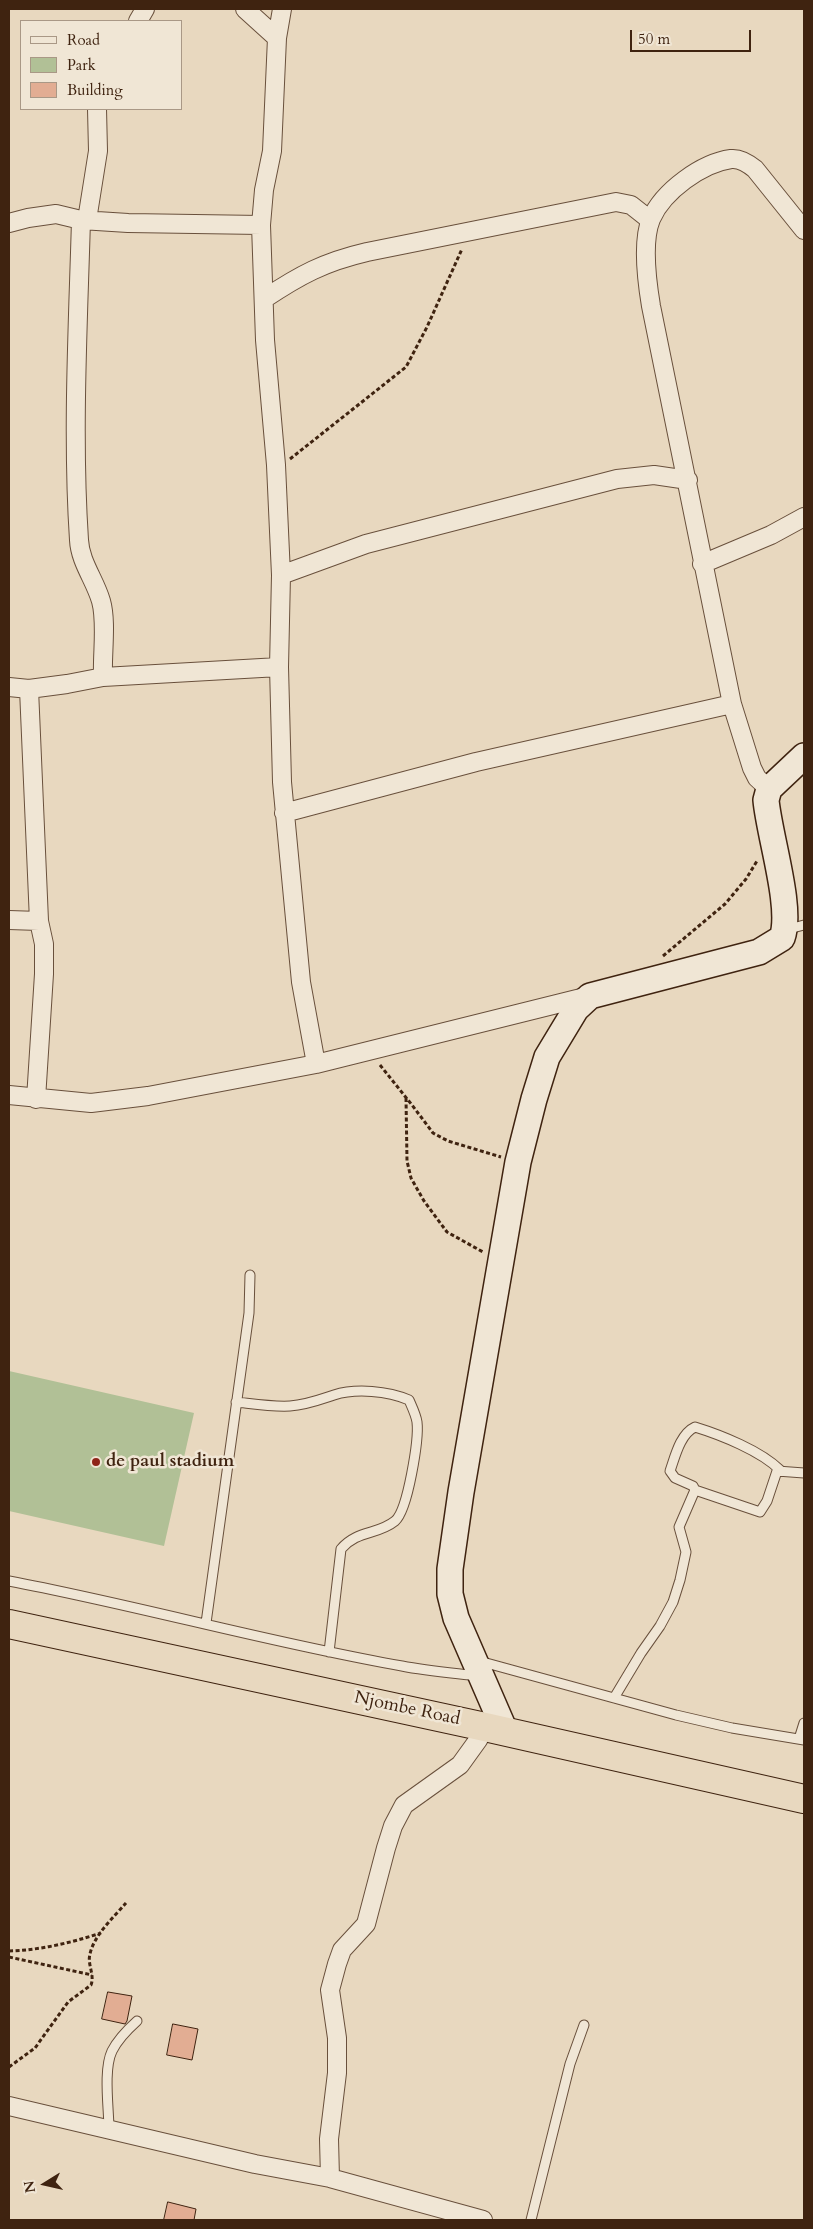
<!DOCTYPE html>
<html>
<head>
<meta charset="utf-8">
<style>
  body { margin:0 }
  #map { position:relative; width:813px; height:2229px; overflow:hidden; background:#e8d8bf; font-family:Cardo,serif }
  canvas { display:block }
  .frame { position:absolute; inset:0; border:10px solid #3f2310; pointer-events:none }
  .legend { position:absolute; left:20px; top:20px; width:162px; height:90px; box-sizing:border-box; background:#f0e6d5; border:1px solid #a99886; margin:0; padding:6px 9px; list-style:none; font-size:15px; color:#3f2310 }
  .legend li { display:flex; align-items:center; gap:10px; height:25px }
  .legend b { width:25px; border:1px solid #a99886 }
  .north { position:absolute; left:20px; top:2159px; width:50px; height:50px; -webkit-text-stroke:4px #f0e6d5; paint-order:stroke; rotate:260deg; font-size:14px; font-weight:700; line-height:20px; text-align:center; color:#3f2310 }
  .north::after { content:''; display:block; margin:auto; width:18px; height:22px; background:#3f2310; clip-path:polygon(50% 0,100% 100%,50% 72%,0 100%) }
  .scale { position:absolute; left:630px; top:30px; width:121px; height:22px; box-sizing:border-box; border:2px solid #3f2310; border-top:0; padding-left:6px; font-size:15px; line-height:18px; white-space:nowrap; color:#3f2310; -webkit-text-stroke:4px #f0e6d5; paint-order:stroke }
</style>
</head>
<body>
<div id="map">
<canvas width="813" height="2229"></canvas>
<div class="frame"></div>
<ul class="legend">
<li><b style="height:6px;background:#f0e6d5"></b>Road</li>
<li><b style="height:14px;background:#b1c096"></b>Park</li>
<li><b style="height:14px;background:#e2ad93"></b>Building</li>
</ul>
<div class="north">N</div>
<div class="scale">50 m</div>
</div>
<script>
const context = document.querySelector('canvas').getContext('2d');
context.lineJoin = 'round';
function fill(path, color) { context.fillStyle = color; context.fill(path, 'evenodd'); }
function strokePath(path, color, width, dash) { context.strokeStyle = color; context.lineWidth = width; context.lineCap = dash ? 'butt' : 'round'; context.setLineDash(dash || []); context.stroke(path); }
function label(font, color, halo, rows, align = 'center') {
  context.font = font + ' Cardo,serif'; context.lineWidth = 5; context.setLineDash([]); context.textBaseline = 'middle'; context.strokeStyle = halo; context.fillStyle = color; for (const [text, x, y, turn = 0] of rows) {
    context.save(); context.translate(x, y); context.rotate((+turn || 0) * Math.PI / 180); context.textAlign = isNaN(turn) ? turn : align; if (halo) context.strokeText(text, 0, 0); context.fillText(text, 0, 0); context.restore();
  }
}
fill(new Path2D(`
  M9 1371 194 1413 164 1546 9 1511Z`), '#b1c096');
const building = new Path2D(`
  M108 1992 132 1996 127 2021 125 2024 102 2019Z
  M173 2024 198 2029 192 2060 167 2055Z
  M168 2202 196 2209 194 2220H164Z`);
fill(building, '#e2ad93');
strokePath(building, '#3f2310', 1);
const lane = new Path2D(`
  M785 930 804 925
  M236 1402C254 1404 272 1407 290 1406 306 1405 319 1400 334 1395 356 1388 388 1391 409 1400 412 1407 416 1415 417 1422 419 1439 408 1510 395 1521 378 1535 357 1530 341 1549L329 1652
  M695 1490 760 1512 767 1501 777 1471 804 1473
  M9 1581C141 1606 270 1643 402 1666 427 1671 453 1673 478 1676
  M206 1623 249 1313 250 1275
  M479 1661 676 1715 732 1728 804 1740
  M614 1698 641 1653 660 1626 673 1602 680 1580 686 1552 679 1527 695 1490 693 1486 675 1478 670 1471C675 1457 680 1434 695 1427 721 1435 761 1451 780 1470
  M799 1739 804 1723
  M109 2130C109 2109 103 2070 112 2051 118 2039 127 2030 137 2021
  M531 2220 570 2064 584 2025`);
const street = new Path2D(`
  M245 9 277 38
  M282 9 277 38 272 151 264 190 261 225 265 340 276 465 281 575 279 667 282 782 301 982 316 1064
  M138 21 145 9
  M81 220C78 326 72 435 79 540 80 562 95 580 101 601 107 622 102 653 103 677
  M87 220 98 151 97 109
  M9 223 28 218 56 214 81 220 128 223 261 225
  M264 299C300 275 324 262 367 252L616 202 631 205 650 220
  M702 564 771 535 804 517
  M281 575 366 544 617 479 654 475 688 480
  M9 687 29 689 67 684 103 677 279 667
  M29 689 39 921 44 944V974L36 1099
  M769 789 757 778 752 768 732 704 651 306C647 282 642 241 651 219 663 191 702 163 731 159 740 158 749 164 755 169L804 230
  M284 813 476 762 732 704
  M9 920 39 921
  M9 1095 91 1103 148 1096 316 1064 589 996
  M9 2106 255 2164 330 2178 483 2220
  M330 2178 329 2139 337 2073V2038L330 1990 337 1964 342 1950 366 1924 386 1848 393 1826 404 1805 460 1765 478 1740 485 1727`);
const secondary = new Path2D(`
  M505 1731 456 1618 450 1594V1569L461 1492 518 1162 534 1099 547 1057 576 1009 590 996 759 952 782 938C793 908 769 835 766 800L769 789 804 756`);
const highway = new Path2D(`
  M9 1624 485 1727 804 1799`);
strokePath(lane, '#69503c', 11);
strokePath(street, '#69503c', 20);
strokePath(secondary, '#3f2310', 28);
strokePath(highway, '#3f2310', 30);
strokePath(new Path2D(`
  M290 459 406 367 427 327 462 249
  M663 956 725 904 746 879 757 861
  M380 1065 412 1105 433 1133 448 1141 501 1157
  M406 1098 407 1161 411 1178 424 1201 447 1232 483 1252
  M9 1951C41 1950 70 1943 101 1933
  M9 1957 92 1975
  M9 2067 35 2048 68 2002 91 1985C95 1975 87 1964 90 1954 94 1935 114 1917 126 1903`), '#3f2310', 3, [4, 2.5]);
strokePath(lane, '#f0e6d5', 9);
strokePath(street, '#f0e6d5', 18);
strokePath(secondary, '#f0e6d5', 25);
strokePath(highway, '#e8d8bf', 28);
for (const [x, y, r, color] of [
  [96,1462,5,"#8f2418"]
]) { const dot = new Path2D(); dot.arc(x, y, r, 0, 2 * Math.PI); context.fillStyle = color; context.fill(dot); strokePath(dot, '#f0e6d5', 2); }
label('bold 18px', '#3f2310', '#f0e6d5', [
  ["de paul stadium",106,1462]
], 'left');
label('18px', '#3f2310', '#f0e6d5', [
  ["Njombe Road",407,1709,12]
]);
</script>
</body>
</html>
